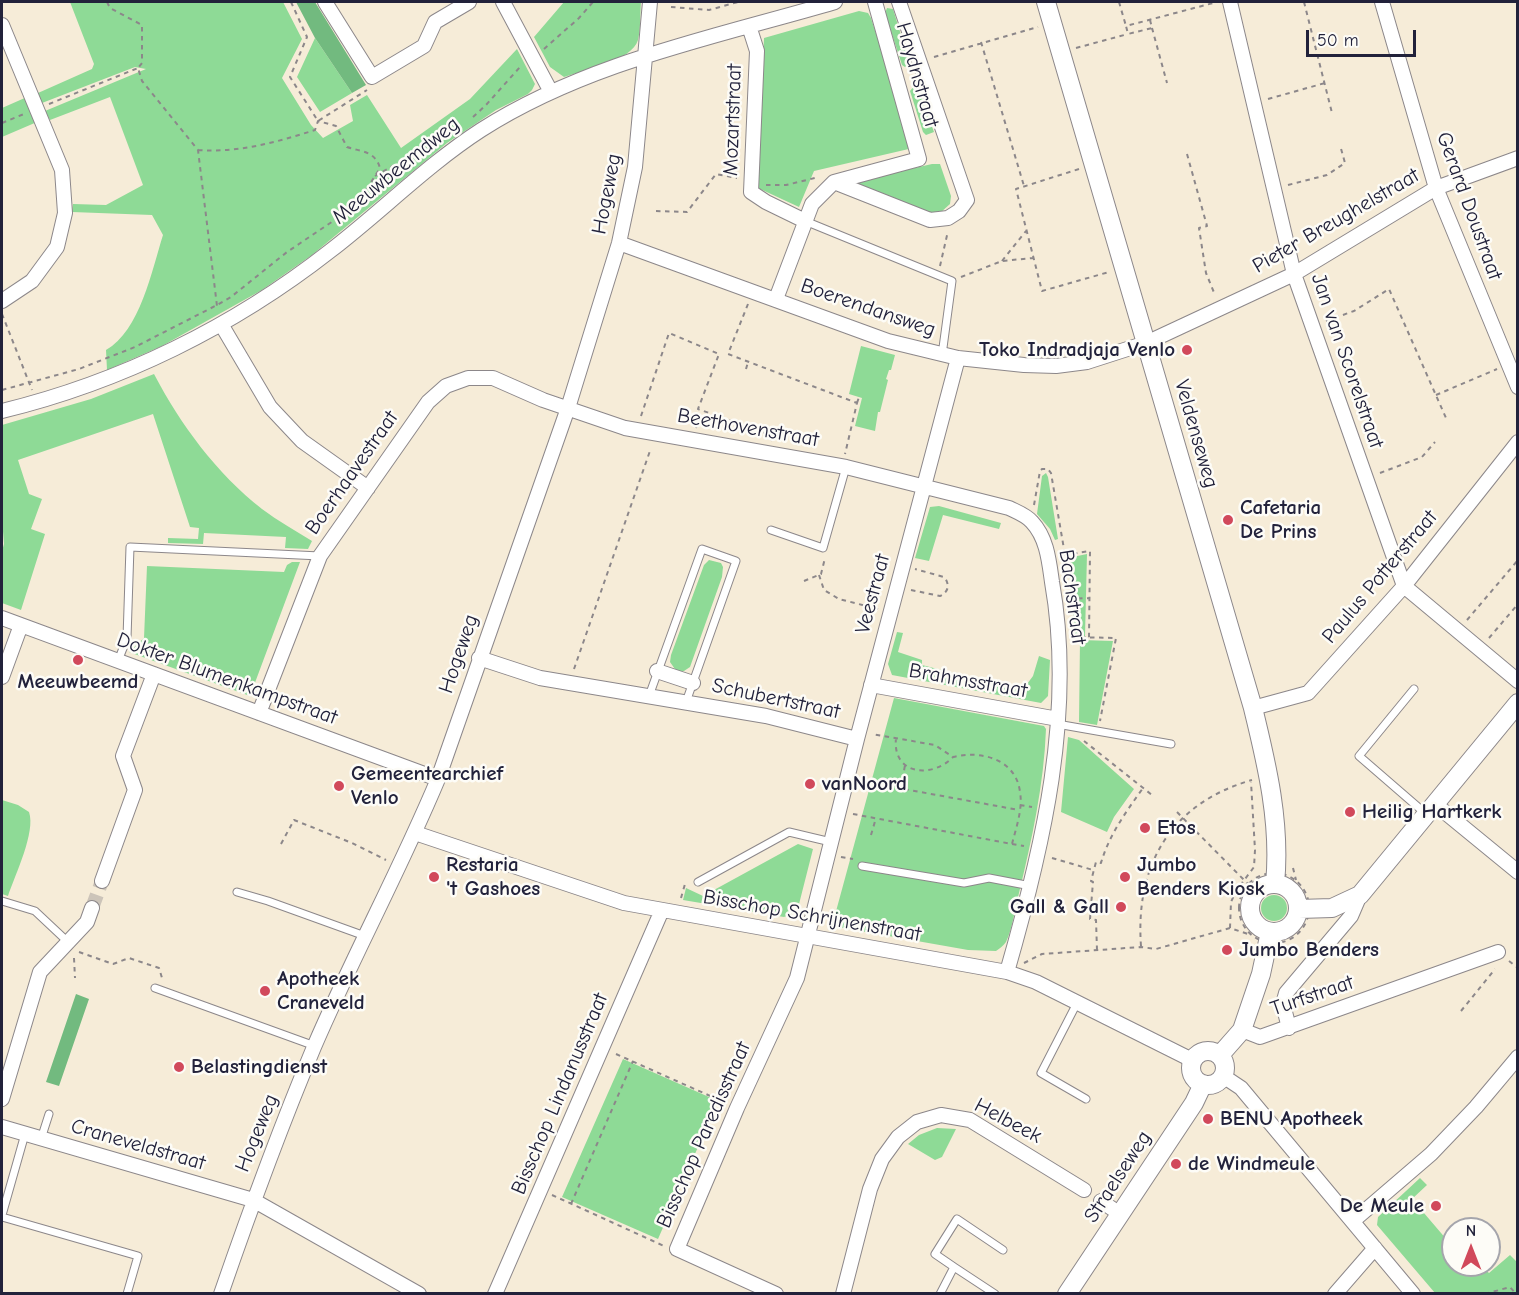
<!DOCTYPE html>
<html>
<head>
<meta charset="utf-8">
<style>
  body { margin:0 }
  #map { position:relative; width:1519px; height:1295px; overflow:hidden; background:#f6ecd8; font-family:"Comic Neue",sans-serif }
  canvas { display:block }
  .frame { position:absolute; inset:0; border:3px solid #22223b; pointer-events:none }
  .north { position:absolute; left:1441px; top:1217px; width:60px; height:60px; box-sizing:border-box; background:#fdfcf7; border:2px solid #a5a5ac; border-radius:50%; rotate:0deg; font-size:16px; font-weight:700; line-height:24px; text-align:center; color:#22223b }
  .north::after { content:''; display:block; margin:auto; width:21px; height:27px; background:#d1495b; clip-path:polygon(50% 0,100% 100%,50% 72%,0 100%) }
  .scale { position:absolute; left:1306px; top:30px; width:110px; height:27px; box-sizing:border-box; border:3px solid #22223b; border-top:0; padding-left:8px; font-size:18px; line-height:21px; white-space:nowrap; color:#22223b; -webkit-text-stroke:4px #fdfcf7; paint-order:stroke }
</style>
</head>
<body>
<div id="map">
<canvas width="1519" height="1295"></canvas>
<div class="frame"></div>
<div class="north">N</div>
<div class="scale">50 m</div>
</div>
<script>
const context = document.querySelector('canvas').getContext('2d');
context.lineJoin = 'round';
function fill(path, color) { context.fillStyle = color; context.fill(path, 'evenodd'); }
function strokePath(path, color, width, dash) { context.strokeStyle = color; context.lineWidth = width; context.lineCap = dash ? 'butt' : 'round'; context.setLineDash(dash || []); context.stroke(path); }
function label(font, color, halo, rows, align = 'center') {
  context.font = font + ' "Comic Neue",sans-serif'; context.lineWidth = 5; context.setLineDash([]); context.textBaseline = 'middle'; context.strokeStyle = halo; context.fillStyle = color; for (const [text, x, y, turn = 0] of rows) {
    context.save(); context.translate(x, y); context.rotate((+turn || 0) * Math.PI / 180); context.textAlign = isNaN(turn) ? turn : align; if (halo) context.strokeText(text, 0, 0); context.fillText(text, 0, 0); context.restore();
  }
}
fill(new Path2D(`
  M70 2H283L302 39 282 78 311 125 323 138 353 121 350 105 367 95 401 148 470 99 517 49 535 84 532 90 528 94 496 110 447 143 312 255 262 290 162 346 107 370 106 350C140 331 152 270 163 235L152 215 72 212 73 204 106 205 143 185 110 97 50 120 45 111 146 69 135 67 42 103 38 93 92 69 94 64Z
  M564 2H641C640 13 641 28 638 40 632 61 584 70 564 77L550 67 534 37Z
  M887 8 893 9 910 64 905 67 902 65 885 13Z
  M859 11 868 13 871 18 913 148 814 171 799 207 758 188 764 38Z
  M315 38 352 93 320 112 297 77Z
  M914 86H917L934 132 926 135 923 132 910 91Z
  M27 97 37 122 2 137V108Z
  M932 164H940L951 196 950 204 940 213 927 212 849 183Z
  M861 346 895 355 891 370H889L886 379 888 380 880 412H878L875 431 855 426 862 398 849 394Z
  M154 374C180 424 217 474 262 509 278 521 296 531 312 541L308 549 285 548 286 537 204 533 203 544 168 543V538L198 539 199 528 190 527 153 414 18 460 29 494 42 499 31 529 45 534 21 610 2 603V551L4 544 2 519V425L91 399Z
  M1046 473 1048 477 1058 539 1055 540 1050 529 1037 514 1042 476Z
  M939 506 1001 523 999 529 943 515 929 561 915 558 930 507Z
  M1087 554 1085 636H1075L1068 558Z
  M709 560 721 563 723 567 722 577 690 667 684 671 677 672 670 662 671 655 704 565Z
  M292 562H300L250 696 129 652 144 638 147 566 284 572 287 565Z
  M897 632 903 633 898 652 922 660V665L999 685 1024 688 1033 676 1039 656 1050 660 1048 696 1041 703 892 675 888 664Z
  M1080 640 1113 641 1097 725 1079 722Z
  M894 698 1044 726 1046 729C1044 784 1032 839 1019 893 1015 908 1013 927 1006 942 1003 946 1000 948 996 951L968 950 832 926Z
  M1068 737 1079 740 1134 789 1114 817 1107 832 1061 812Z
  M2 800 18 805 29 812C36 832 15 875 8 896L2 894Z
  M798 844 813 849 797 912 784 917 683 900 686 888 703 896Z
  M1261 908a13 13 0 1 1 26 0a13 13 0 1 1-26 0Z
  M623 1059 718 1101 658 1239 562 1197Z
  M937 1128 956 1129 942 1157 935 1160 908 1144 919 1135Z
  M1420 1178 1427 1185 1412 1199 1453 1247V1265H1480L1489 1273 1510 1255 1517 1262V1293H1435L1377 1225 1378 1217Z`), '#8eda96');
fill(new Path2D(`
  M296 2H315L366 85 352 93 315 38Z
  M76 994 89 999 59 1086 46 1082Z`), '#72ba7f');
strokePath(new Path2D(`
  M92 908 102 881`), '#ccc4b9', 14, [14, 7]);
const service = new Path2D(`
  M805 221 952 281 942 355
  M771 530 823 548 846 467
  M118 661 127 638 130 547 320 556
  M1414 689 1359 756 1426 814
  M649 696 702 549 736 561 686 702
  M1057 724 1171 744
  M862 866 964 883 989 878 1031 886
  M698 882 789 832 831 842
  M237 892 268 901 365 936
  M2 901 35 911 68 942
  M155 988 315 1046
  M1077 1003 1041 1073 1086 1099
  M41 1139 49 1114
  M2 1215 25 1134
  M2 1217 138 1256 127 1294
  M954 1267 935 1254 957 1219 1003 1250
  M940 1294 954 1267 995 1294`);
const minor = new Path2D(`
  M325 2 372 77 424 46 435 22 469 2
  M503 2 551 92
  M1230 2 1294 274 1404 586 1518 681
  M1382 2 1436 188 1518 387
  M2 25 62 170 65 213 57 247 32 281 2 301
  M749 26 757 51 751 192 766 202 805 221
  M834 182 930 220 948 218 959 211 967 200 899 2
  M619 243 888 341 958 358 1024 365 1056 366 1087 362 1146 343 1294 274 1436 188 1518 158
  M776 299 812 204 834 182 919 159 875 2
  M221 324 270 407 302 441 368 488
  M2 411C121 382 233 327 330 251 381 212 427 165 481 130 587 62 716 37 835 2
  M2 618 438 779
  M479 658 540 678 766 716 857 739
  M657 671 693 683
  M2 677 21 625
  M871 685 1058 719
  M1253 708 1308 693 1404 586 1518 442
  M259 713 320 556 428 402 446 386 468 378H493L543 400 625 428 846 467 1009 508C1017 512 1026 515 1032 522 1047 538 1049 561 1052 582 1075 712 1043 847 1007 972
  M1435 804 1518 872
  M415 833 624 903 1007 972 1036 982 1192 1060
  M102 881 135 790 123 756 154 674
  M1289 1028 1283 1004 1286 993 1351 916 1360 895
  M1242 1030 1260 1037 1498 952
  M1223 1076 1241 1088 1413 1294
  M2 1099 40 972 87 922 92 908
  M2 1127 253 1200 419 1294
  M1101 1201 1120 1214
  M1353 1221 1431 1154 1476 1107 1518 1057
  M221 1294C250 1210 280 1128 314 1047 353 956 400 870 438 779L568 408 619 243 635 167 650 2
  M495 1294 662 910
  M776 1294 677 1249 737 1108 797 978 857 739 958 358
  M843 1294 870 1189 882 1159 898 1137 917 1122 941 1115 970 1120 1084 1190
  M1335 1294 1375 1248`);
const tertiary = new Path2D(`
  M1046 2 1253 708C1267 765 1281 824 1275 884
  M1250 908a24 24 0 1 1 48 0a24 24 0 1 1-48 0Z
  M1299 909 1332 908 1360 895 1518 703
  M1191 1068a17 17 0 1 1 34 0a17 17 0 1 1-34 0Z
  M1220 1055 1242 1030 1261 974 1270 932
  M1067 1294 1194 1103 1203 1084`);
strokePath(service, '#8c878a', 9);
strokePath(minor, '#8c878a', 16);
strokePath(tertiary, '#8c878a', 20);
strokePath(new Path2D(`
  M107 2 110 8 142 25V63L138 68 142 81 198 150 217 306
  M291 2 307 37 290 77 318 121 367 90
  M1119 2 1126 26
  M1304 2 1332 113
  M671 7 709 10 738 2
  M1150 20 1152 28 1128 34 1126 26 1217 2
  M1152 28 1167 83
  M981 42 1024 186
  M1076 48 1128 34
  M544 49 579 18 593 2
  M934 57 1038 27
  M1268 99 1325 83
  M49 104 138 68
  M473 117 486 105 520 67
  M2 123 24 114
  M198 150C239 153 277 142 315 130L318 121 336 126 347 147C362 152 375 151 380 168L365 192 366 199
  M1187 154 1207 226 1199 228 1206 273 1215 295
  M1079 169 1016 189 1042 291 1109 272
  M375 176 446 136
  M766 185H786L819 177
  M1288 185 1327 175 1345 163 1340 145
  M656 211 687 212 716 174 737 178
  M1002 261 1026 231
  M940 266 948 231
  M961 277 1002 261 1033 258
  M748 304 728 354 857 403 845 454
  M2 314 32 390
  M1326 321 1354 311 1389 289 1446 418
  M746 369 748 362
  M2 390 79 369 135 347 217 305 231 297 287 252 366 199
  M1436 395 1497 369
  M857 403 859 397
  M641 416 669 333 719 354 698 409 770 435 772 441
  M696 428 702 411
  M1380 473 1422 457 1435 442
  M1034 505 1040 471 1042 469H1048L1051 473 1065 555
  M1064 555 1090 551 1089 638
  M819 575 824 590 839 599 878 609
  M804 581 821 574 825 558
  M911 590 940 596C949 592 950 584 944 577L915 569
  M1069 599 1090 598
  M1467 620 1518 560
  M1072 637 1116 638 1100 721
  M1489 638 1518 604
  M574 669 651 448
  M896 738C892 775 932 779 953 757
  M1084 741 1152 795
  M860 781 1019 810
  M901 788 905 765
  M1020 805 1032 807
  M1177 812 1248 884
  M853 814 1012 844C1016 828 1023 809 1020 792 1016 759 981 750 953 757L935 745 872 734
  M871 835 876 818
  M281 844 294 820 352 843 386 860
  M1012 844 1024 846
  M841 857 853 859
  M1052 858 1093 870
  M1293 868 1296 880
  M1239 908a35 35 0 1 1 70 0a35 35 0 1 1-70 0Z
  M681 898 685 884 688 883
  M1230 928 1231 902 1236 891 1254 867 1255 850 1251 782
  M1141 946C1135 865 1171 803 1252 780
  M1097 950 1096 920 1090 919 1093 882 1091 881 1096 862 1101 863C1109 835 1126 812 1143 788
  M79 952 113 964 129 958 159 968 162 978
  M74 958 75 978
  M1509 961 1518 968
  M1024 963 1042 954 1141 947 1156 949 1230 928 1251 935
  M1461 1011 1495 969
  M616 1054 726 1103
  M552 1195 664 1246
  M571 1204 633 1061
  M1485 1294 1510 1287 1516 1294`), '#8c878a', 2, [4.5, 4.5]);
strokePath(service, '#fff', 7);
strokePath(minor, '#fff', 14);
strokePath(tertiary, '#fff', 18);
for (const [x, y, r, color] of [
  [1187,350,6,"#d1495b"],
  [1228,520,6,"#d1495b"],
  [78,660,6,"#d1495b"],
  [810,784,6,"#d1495b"],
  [339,786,6,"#d1495b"],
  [1350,812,6,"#d1495b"],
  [1145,828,6,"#d1495b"],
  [434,877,6,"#d1495b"],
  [1125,877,6,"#d1495b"],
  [1121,907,6,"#d1495b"],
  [1227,950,6,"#d1495b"],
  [265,991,6,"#d1495b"],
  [179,1067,6,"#d1495b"],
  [1208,1119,6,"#d1495b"],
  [1176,1164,6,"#d1495b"],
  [1436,1206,6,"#d1495b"]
]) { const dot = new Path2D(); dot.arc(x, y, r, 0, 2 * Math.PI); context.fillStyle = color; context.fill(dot); strokePath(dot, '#fdfcf7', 2); }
label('21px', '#22223b', '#fdfcf7', [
  ["Haydnstraat",917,75,74],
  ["Mozartstraat",733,120,-88],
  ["Meeuwbeemdweg",396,171,-39],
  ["Hogeweg",607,194,-79],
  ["Gerard Doustraat",1469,206,70],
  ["Pieter Breughelstraat",1336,221,-30],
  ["Boerendansweg",868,308,19],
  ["Jan van Scorelstraat",1347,361,71],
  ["Beethovenstraat",748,428,10],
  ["Veldenseweg",1196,434,74],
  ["Boerhaavestraat",352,473,-55],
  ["Paulus Potterstraat",1380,577,-50],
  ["Veestraat",873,594,-75],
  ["Bachstraat",1072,597,82],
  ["Hogeweg",459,654,-71],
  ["Dokter Blumenkampstraat",227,679,20],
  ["Brahmsstraat",968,681,10],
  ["Schubertstraat",776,699,12],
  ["Bisschop Schrijnenstraat",812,916,10],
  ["Turfstraat",1312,996,-19],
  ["Bisschop Lindanusstraat",560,1094,-67],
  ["Helbeek",1008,1121,28],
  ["Hogeweg",257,1133,-68],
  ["Bisschop Paredisstraat",704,1135,-66],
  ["Craneveldstraat",138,1145,16],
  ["Straelseweg",1118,1177,-57]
]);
label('bold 21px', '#22223b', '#fdfcf7', [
  ["Toko Indradjaja Venlo",1175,350,"right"],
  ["Cafetaria",1240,508],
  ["De Prins",1240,532],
  ["Meeuwbeemd",78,682,"center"],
  ["Gemeentearchief",351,774],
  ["Venlo",351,798],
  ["vanNoord",822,784],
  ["Heilig Hartkerk",1362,812],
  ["Etos",1157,828],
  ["Restaria",446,865],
  ["'t Gashoes",446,889],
  ["Jumbo",1137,865],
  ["Benders Kiosk",1137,889],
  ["Gall & Gall",1109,907,"right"],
  ["Jumbo Benders",1239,950],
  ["Apotheek",277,979],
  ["Craneveld",277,1003],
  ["Belastingdienst",191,1067],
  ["BENU Apotheek",1220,1119],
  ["de Windmeule",1188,1164],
  ["De Meule",1424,1206,"right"]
], 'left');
</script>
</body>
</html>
